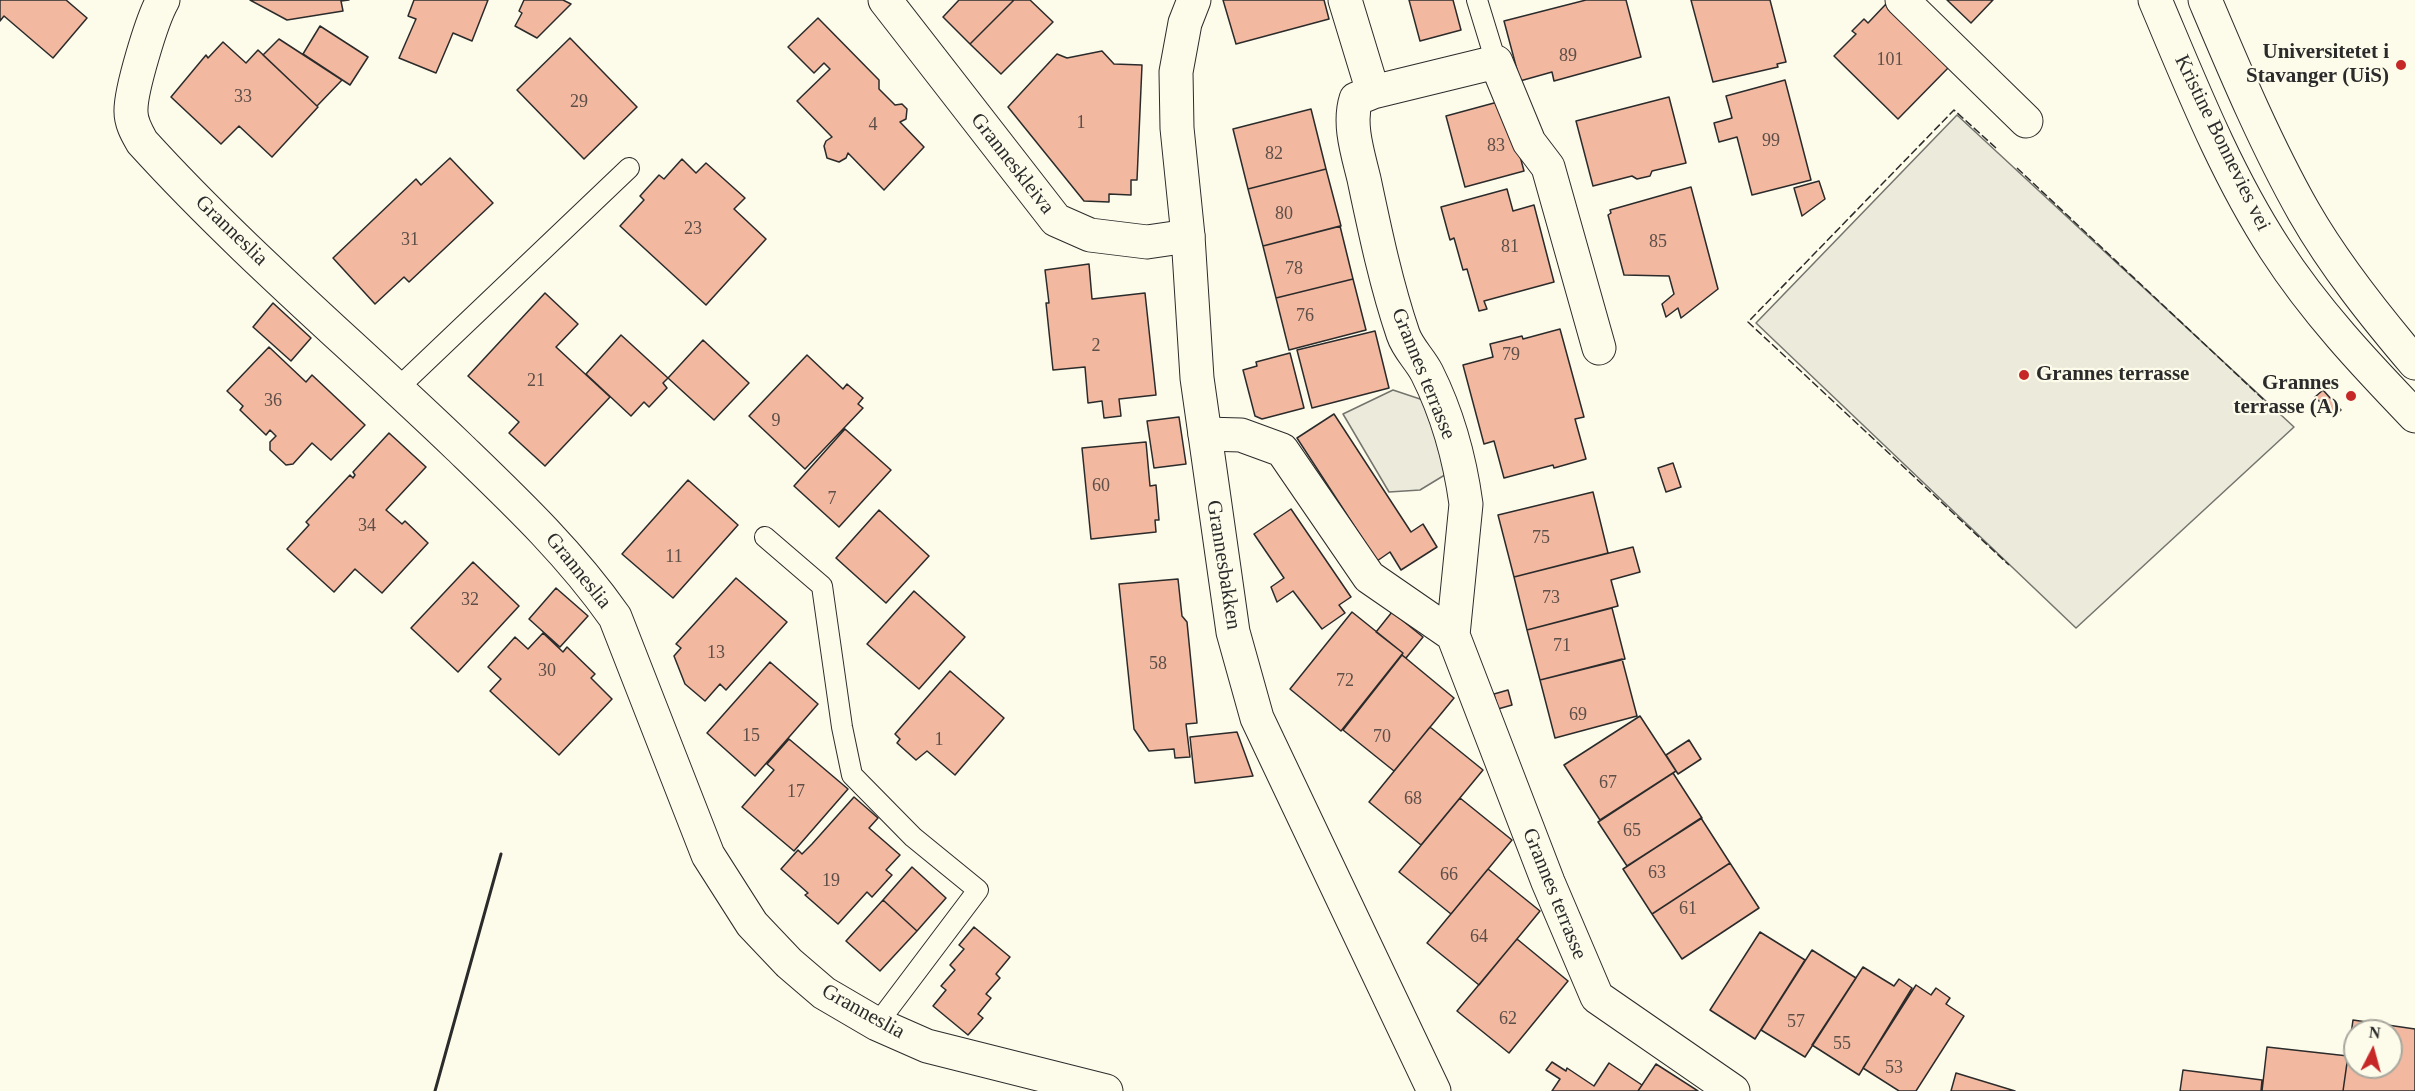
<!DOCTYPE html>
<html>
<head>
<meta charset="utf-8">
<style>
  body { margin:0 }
  #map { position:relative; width:2415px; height:1091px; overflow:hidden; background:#fdfbea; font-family:Georgia,serif }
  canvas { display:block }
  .north { position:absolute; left:2343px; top:1019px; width:60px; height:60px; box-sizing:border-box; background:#fdfbea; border:2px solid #a9a89e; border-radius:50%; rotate:6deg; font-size:16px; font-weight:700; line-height:24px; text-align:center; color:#2b2b2b }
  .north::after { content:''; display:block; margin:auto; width:21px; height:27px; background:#c62828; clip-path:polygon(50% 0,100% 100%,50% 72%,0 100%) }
</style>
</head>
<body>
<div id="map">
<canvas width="2415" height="1091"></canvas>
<div class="north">N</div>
</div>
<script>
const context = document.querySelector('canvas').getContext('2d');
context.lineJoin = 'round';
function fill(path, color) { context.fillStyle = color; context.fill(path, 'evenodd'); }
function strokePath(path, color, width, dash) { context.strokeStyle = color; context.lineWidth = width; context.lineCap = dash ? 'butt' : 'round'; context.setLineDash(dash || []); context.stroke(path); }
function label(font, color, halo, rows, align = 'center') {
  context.font = font + ' Georgia,serif'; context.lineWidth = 4.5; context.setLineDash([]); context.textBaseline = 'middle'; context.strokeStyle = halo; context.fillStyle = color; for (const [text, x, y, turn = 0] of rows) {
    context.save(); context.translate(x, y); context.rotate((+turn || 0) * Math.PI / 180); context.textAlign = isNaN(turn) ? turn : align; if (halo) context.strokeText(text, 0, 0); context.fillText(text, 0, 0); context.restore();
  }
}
const green = new Path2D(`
  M1957 115 2294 427 2076 628 1756 323Z
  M1393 390 1426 401 1448 473 1420 490 1389 492 1343 414Z`);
fill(green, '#ecebdb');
strokePath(green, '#74746e', 1.5);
const building = new Path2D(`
  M0 0H66L87 18 53 58 4 16 0 21Z
  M250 0H349L341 1 343 11 287 20Z
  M414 0H488L472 41 453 33 436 73 399 58 416 19 408 16Z
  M524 0H563L571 4 537 38 515 26 522 13 519 11Z
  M959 0H1014L970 44 943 17Z
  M1014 0H1030L1053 22 1001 74 970 44Z
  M1223 0H1324L1329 19 1236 44Z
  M1409 0H1453L1461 30 1420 41Z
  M1586 0H1626L1641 57 1554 81 1552 72 1520 81 1504 21Z
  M1691 0H1770L1786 62 1777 64 1778 67 1713 82Z
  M1947 0H1993L1971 23Z
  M1886 4 1950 66 1898 119 1834 56 1856 34 1852 31 1864 19 1868 23Z
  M818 18 879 80V89L895 105 902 104 907 109 906 119 900 122 924 147 884 190 848 153 846 158 839 162 827 158 824 146 826 141 832 137 797 101 830 69 824 63 814 73 788 47Z
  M320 26 368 57 350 85 303 54Z
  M570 38 637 107 584 159 517 90Z
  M279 39 342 80 317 106 263 55Z
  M223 42 246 63 258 50 318 107 272 157 239 126 221 144 171 97 206 55 208 58Z
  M1102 51 1114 64 1142 65 1137 180H1131V195L1109 194V202L1084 201 1008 107 1057 54 1067 58Z
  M1785 80 1811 180 1752 195 1737 137 1719 142 1714 123 1732 118 1726 96Z
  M1669 97 1686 163 1652 171 1650 176 1637 179 1632 176 1593 186 1576 121Z
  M1505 100 1524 171 1465 187 1446 116Z
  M1311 109 1326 169 1248 189 1233 129Z
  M450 158 493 203 409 282 404 277 375 304 333 258 416 179 421 185Z
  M682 159 696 173 706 163 745 198 734 209 766 239 706 305 620 226 644 200 640 196 659 175 664 179Z
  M1326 169 1341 226 1263 246 1248 189Z
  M1819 181 1825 199 1802 216 1794 188Z
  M1691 187 1718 289 1681 318 1678 308 1666 317 1662 304 1674 294 1669 276 1624 275 1608 215 1611 213 1610 210Z
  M1507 189 1513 211 1534 205 1554 282 1484 301 1487 309 1479 311 1467 269 1463 270 1454 238 1450 240 1441 207Z
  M1340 226 1353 279 1276 298 1263 246Z
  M1089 264 1092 299 1145 293 1156 395 1119 399 1121 416 1104 418 1102 401 1088 403 1085 367 1053 370 1046 303H1049L1045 270Z
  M1353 279 1366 330 1289 350 1276 298Z
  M545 293 578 324 556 347 610 397 545 466 509 433 519 422 468 376Z
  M273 303 311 338 291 361 253 327Z
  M1560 329 1584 417 1575 419 1586 459 1554 468 1553 465 1504 478 1494 441 1484 444 1463 365 1493 357 1490 344 1522 336 1523 339Z
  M1375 331 1389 388 1312 408 1297 350Z
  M621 335 668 378 663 383 667 388 649 407 644 402 631 416 586 374Z
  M703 340 749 383 714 420 668 378Z
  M269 347 306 382 312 375 365 425 331 460 312 443 293 464 286 465 270 450V442L276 436 270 430 266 435 240 410 243 406 227 391Z
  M1290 353 1304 408 1262 419 1255 416 1243 370 1257 366 1256 362Z
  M807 355 843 389 847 384 863 398 858 404 863 408 805 469 749 416Z
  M2323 390 2341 410 2334 416 2315 397Z
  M1334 414 1411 532 1423 524 1437 547 1401 570 1390 552 1377 561 1297 438Z
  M1179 417 1186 464 1154 468 1147 421Z
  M845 429 891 470 839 527 794 486Z
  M389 433 426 467 386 510 402 524 405 521 428 543 382 593 355 569 334 592 287 549 309 525 306 522 350 475 353 478 355 475 353 472Z
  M1146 442 1150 486 1156 485 1159 520H1155L1156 532 1091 539 1082 448Z
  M1673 463 1681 487 1666 492 1658 468Z
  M688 480 738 525 673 598 622 554Z
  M1593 492 1608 553 1514 577 1498 515Z
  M1291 509 1351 597 1339 605 1345 613 1322 629 1293 591 1277 602 1271 587 1284 578 1254 534Z
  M879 510 929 556 886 603 836 558Z
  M1633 547 1640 572 1611 580 1618 606 1527 630 1514 577Z
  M473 562 519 606 458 672 411 628Z
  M736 578 787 622 726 690 720 684 705 701 685 684 674 656 681 648 676 644Z
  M1178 579 1182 616 1187 622 1197 723 1186 724 1190 757 1175 758 1174 749 1149 751 1134 729 1119 584Z
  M556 588 588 616 560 647 529 619Z
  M914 591 965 637 919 689 867 644Z
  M1612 608 1625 659 1540 680 1527 630Z
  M1352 612 1403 653 1341 731 1290 689Z
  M1392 612 1423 637 1406 658 1402 655 1403 653 1376 632Z
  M543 633 563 652 567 647 595 674 591 678 612 699 559 755 490 691 501 679 488 667 515 637 528 649Z
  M1402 655 1454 698 1394 771 1343 730Z
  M1622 659 1637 716 1555 738 1540 680Z
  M770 662 818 704 755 776 707 733Z
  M950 671 1004 718 955 775 927 751 916 760 897 743 900 739 895 734Z
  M1508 690 1512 705 1498 709 1494 694Z
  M1640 716 1676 771 1600 820 1564 765Z
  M1430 727 1483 770 1421 845 1369 802Z
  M1237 732 1253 776 1195 783 1190 737Z
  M789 739 848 789 794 851 742 807 774 770 767 764Z
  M1689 740 1701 759 1678 774 1666 755Z
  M1673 773 1702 818 1627 866 1598 822Z
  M854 797 878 818 869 828 900 855 886 870 892 875 872 897 867 892 838 924 805 895 808 893 781 869 798 850 802 854 812 844Z
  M1460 798 1512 840 1451 914 1399 872Z
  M1701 818 1730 863 1652 914 1623 869Z
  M1730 863 1759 908 1682 959 1652 914Z
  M912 867 946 898 917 931 883 900Z
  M1488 869 1540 911 1479 985 1427 943Z
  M883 900 917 931 880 971 846 941Z
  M974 927 1010 957 996 974 1000 978 986 994 991 998 978 1014 983 1018 968 1035 933 1006 946 990 941 986 955 970 950 965 964 949 959 945Z
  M1760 932 1805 960 1755 1039 1710 1010Z
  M1517 939 1568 981 1509 1053 1457 1011Z
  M1812 950 1856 978 1805 1057 1761 1030Z
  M1863 967 1894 986 1899 979 1912 988 1859 1075 1812 1045Z
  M1916 985 1931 995 1936 988 1950 998 1946 1004 1964 1016 1916 1091H1899L1863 1068Z
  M2353 1020 2415 1029V1091H2343ZM2355 1031H2391V1067H2355Z
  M2267 1047 2348 1056 2343 1091H2262Z
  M1552 1062 1566 1071 1567 1068 1594 1086 1609 1063 1642 1085 1638 1091H1552L1560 1079 1546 1070Z
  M1656 1064 1698 1091H1638Z
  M2183 1070 2262 1080 2261 1091H2180Z
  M1956 1073 2015 1091H1951Z`);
fill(building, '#f2b8a0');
strokePath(building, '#2b2b2b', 1.5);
const service = new Path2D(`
  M1477 0 1496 62
  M398 388 629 168
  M765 537 822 586 842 727 852 775 913 837 978 890 877 1024`);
const minor = new Path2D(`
  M163 0C152 19 130 92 131 112 131 123 137 133 142 142 241 251 354 346 459 447 515 501 570 553 615 617L708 855 752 924 789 963 824 993 877 1024 927 1046 1106 1091
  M885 0 1056 220 1090 235 1147 242 1188 236
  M1345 0 1373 92
  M1902 0 2026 121
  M1599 348 1548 167 1529 142 1496 62 1373 92 1356 99C1348 124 1358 154 1364 179 1375 231 1386 284 1403 334 1408 349 1420 359 1427 373 1447 413 1460 460 1466 504L1453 635 1548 882 1597 997 1733 1091
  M1205 434 1241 435 1282 450 1369 577 1453 635`);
const tertiary = new Path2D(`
  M1194 0 1185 23 1176 72 1177 128 1188 236 1197 378 1233 632 1257 718 1434 1091`);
const secondary = new Path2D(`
  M2155 0C2191 85 2225 172 2275 249 2315 311 2365 364 2415 416
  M2205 0C2235 71 2266 145 2304 212 2335 266 2375 316 2415 363`);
strokePath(service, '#2b2b2b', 22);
strokePath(minor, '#2b2b2b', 35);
strokePath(tertiary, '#2b2b2b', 35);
strokePath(secondary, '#2b2b2b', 35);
strokePath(service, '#fdfbea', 20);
strokePath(minor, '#fdfbea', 33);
strokePath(tertiary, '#fdfbea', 33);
strokePath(secondary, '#fdfbea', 33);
strokePath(new Path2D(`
  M1996 148 1954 110 1748 322 2009 565
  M2017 168 2281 416`), '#2b2b2b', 1.5, [8, 3]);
strokePath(new Path2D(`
  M435 1091 501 854`), '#2b2b2b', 3);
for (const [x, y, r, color] of [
  [2401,65,6,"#c62828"],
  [2024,375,6,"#c62828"],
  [2351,396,6,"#c62828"]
]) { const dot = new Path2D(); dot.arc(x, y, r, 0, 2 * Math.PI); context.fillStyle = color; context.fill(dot); strokePath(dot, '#fdfbea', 2); }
label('18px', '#5d4e48', null, [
  ["89",1568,56],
  ["101",1890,60],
  ["33",243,97],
  ["29",579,102],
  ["1",1081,123],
  ["4",873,125],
  ["99",1771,141],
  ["83",1496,146],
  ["82",1274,154],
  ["80",1284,214],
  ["23",693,229],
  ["31",410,240],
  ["85",1658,242],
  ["81",1510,247],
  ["78",1294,269],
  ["76",1305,316],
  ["2",1096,346],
  ["79",1511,355],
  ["21",536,381],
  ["36",273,401],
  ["9",776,421],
  ["60",1101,486],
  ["7",832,499],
  ["34",367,526],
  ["75",1541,538],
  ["11",674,557],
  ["73",1551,598],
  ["32",470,600],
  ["71",1562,646],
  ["13",716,653],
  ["58",1158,664],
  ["30",547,671],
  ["72",1345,681],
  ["69",1578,715],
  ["15",751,736],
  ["70",1382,737],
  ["1",939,740],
  ["67",1608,783],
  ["17",796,792],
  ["68",1413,799],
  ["65",1632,831],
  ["63",1657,873],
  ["66",1449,875],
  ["19",831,881],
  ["61",1688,909],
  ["64",1479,937],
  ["62",1508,1019],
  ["57",1796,1022],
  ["55",1842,1044],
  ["53",1894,1068]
]);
label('bold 21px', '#2b2b2b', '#fdfbea', [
  ["Universitetet i",2389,53],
  ["Stavanger (UiS)",2389,77],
  ["Grannes terrasse",2036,375,"left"],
  ["Grannes",2339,384],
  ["terrasse (A)",2339,408]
], 'right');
label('21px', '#2b2b2b', '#fdfbea', [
  ["Kristine Bonnevies vei",2222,143,64],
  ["Granneskleiva",1012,164,52],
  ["Granneslia",231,231,44],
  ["Grannes terrasse",1423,374,68],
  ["Grannesbakken",1223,565,81],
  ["Granneslia",578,571,51],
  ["Grannes terrasse",1554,894,68],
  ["Granneslia",863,1012,29]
]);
</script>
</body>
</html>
